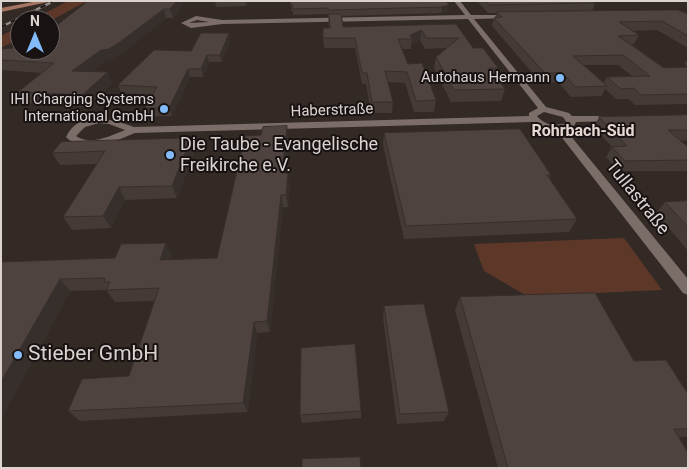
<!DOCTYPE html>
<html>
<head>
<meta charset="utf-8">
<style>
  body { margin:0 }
  #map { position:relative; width:689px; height:469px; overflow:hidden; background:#342a25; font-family:Roboto,sans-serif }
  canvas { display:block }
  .frame { position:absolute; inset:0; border:2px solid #dad3d0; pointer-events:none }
  .north { position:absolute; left:10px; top:10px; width:50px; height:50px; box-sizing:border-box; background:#181312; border:1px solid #66605e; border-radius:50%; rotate:0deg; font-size:14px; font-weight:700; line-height:20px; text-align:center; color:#dad3d0 }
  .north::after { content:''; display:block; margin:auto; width:18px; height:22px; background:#84bcfb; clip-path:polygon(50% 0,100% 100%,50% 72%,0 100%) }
</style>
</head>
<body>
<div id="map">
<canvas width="689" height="469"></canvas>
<div class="frame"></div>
<div class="north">N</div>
</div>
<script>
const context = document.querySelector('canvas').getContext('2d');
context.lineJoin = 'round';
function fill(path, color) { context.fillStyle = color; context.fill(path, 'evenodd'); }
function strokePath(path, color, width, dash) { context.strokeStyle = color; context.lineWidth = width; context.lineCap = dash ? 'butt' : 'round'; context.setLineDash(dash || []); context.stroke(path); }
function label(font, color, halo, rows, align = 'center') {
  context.font = font + ' Roboto,sans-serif'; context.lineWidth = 4; context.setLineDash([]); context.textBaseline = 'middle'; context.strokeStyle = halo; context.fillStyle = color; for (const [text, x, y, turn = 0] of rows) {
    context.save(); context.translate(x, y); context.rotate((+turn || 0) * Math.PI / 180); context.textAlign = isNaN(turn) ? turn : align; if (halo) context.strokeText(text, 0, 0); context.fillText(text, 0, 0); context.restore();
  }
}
fill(new Path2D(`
  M68 1H87L50 21 32 20Z
  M20 26V38L1 48V36Z
  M624 238 662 290 527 296 484 271 474 244Z`), '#5d3829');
fill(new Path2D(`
  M454 1H460L471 15H515L513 18 474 19 546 107 569 113 572 116H618V120L615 121 576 122 573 128 565 129 688 279V295L683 293 556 130C548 131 537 128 532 122L135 133C115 141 84 156 66 137 79 109 112 119 134 127L529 116V113L538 108 468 19 222 24 191 28 181 23 196 16 222 20 465 15ZM197 20 209 22 189 23ZM544 112 563 117 567 123C556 126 545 126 537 116ZM99 123 109 124 125 130C110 136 91 146 76 136L85 127Z`), '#7b6e69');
fill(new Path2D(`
  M38 1H53L1 12V8Z`), '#a37562');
const rail = new Path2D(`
  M1 27 54 1`);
strokePath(rail, '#948c88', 2.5);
strokePath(rail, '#181312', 2, [5.5]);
fill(new Path2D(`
  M215 1H249L246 6 216 7Z
  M446 1 448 11 441 13 342 16 343 27 456 24 473 48 498 68 496 77 505 89 501 101 451 102 434 68 436 57 447 48 425 49 420 40 411 44V49H402L408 64 436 100 434 112H414L405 83 388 82 393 102 392 113H371L366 84H362L355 48H324L323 38 329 28 328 14 293 15V11H291V5Z
  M477 1H591L595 3 592 11 688 14V48L657 30 631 31 639 35 634 44H631L664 68 688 67V104L635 105 628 99H616L605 89 602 96 571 97 558 82 541 83 492 26 494 18 495 17 497 13H488ZM584 65H618L632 76 607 77 604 83Z
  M183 5 173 18H166L124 52 114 59 105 61 91 72 112 83 88 107 25 103 18 92 42 73 1 70V49L13 48 53 28Z
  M229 33 230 40 222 62H209L203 77H190L172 116 148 117 145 108 152 95 121 93 118 85 191 51Z
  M688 58V67L684 64Z
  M688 115V140L680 141 688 147V171H618L606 157 612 147 594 127 599 117Z
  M384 133 551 175 549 178 577 219 569 232 404 239 383 145Z
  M191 138 195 150 177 198 125 200 111 228 72 230 63 217 97 164 60 165 52 153Z
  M288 138 285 173 290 185 288 207H283L270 332 257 333 248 412 80 421 68 411 129 376 155 301 115 302 106 290 70 291 1 419V262L115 258 166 243 172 255 171 259 217 258Z
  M688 201V251L656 213 665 202Z
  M460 297 688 394V437H679L688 468H498L455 310Z
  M384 306 449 412 444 421 397 424 383 318Z
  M361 411V418L302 423 300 415Z`), '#443a36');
fill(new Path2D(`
  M177 1H182L183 5 173 18 170 9Z
  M245 1H249L246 6Z
  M449 5 448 11 441 13 442 7Z
  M164 9 166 18 124 52 114 59 105 61 78 82 72 71 101 50Z
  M422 30 420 40 411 44 412 39 410 35Z
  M229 33 230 40 222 62 220 55Z
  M207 55 209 62 203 77 201 69Z
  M188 69 190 77 172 116 169 108Z
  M108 72 112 83 88 107 82 95Z
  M287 126 288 138 284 185 282 173Z
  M191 138 195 150 177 198 172 186Z
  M288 173 290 185 288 207 286 195Z
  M119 187 125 200 111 228 103 216Z
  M281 195 283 207 270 332 267 321Z
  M166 243 172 255 167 272 160 260Z
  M60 279 70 291 1 419V382Z
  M254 322 257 333 248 412 243 403Z`), '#372f2c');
const building = new Path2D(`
  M88 1H177L170 9H164L120 42 109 49 101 50 72 71 108 72 82 95 18 92 54 63 1 60V49L13 48 20 45V50H50V28H53Z
  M291 1H446L449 5 442 7 328 10V8L292 9 293 5H291Z
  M486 1H591L595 3 490 5Z
  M678 10 688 14V36L662 21 619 22 639 35 618 36 664 68 688 67V94L641 95 634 88 621 89 607 77 650 76 623 55 573 56 607 86 576 87 562 73H545L494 18 502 17 497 12Z
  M329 14H341L343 27 456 24 473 48H483L498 68H489L505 89 454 90 436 57 459 38H426L422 30 410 35 412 39H398L408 64 422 63 436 100 416 101 407 72 385 71 393 102H372L367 73H362L355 38H323V28H330Z
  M201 33H229L220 55H207L201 69H188L169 108H145L157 87 118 85 154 50 191 51Z
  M688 115V130H668L688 147V160L625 161 612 147 627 146 599 117Z
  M287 126 282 173H288L286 195H281L267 321 254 322 243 403 68 411 82 379 129 376 159 288 106 290 110 282H104L105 278 60 279 1 382V262L115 258 121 244 166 243 160 260 217 258 245 136 261 135 263 127Z
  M520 129 551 175H547L577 219 406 226 384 133Z
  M191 138 172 186 119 187 103 216 63 217 105 151 52 153 61 142Z
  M688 201V227L665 202Z
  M595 293 634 361 666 360 688 394V429H674L688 453V468H508L460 297Z
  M424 304 449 412 400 414 384 306Z
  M355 344 361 411 300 415 301 348Z
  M360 457 361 468H302V459Z`);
fill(building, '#4f433f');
strokePath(building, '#372f2c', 1);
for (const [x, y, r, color] of [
  [560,78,5,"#84bcfb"],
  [164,109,5,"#84bcfb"],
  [170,155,5,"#84bcfb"],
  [18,355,5,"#84bcfb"]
]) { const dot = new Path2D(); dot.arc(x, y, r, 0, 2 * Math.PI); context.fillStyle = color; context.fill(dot); strokePath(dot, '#181312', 2); }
label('15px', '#dad3d0', '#181312', [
  ["Autohaus Hermann",550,78],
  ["IHI Charging Systems",154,100],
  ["International GmbH",154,117]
], 'right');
label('15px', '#dad3d0', '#181312', [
  ["Haberstraße",332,111,-2]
]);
label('bold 16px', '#e6d8d2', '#181312', [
  ["Rohrbach-Süd",583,132]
]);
label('18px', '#dad3d0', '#181312', [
  ["Die Taube - Evangelische",180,145],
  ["Freikirche e.V.",180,166]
], 'left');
label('18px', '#dad3d0', '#181312', [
  ["Tullastraße",637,198,51]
]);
label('21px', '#dad3d0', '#181312', [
  ["Stieber GmbH",28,355]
], 'left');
</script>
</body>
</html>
